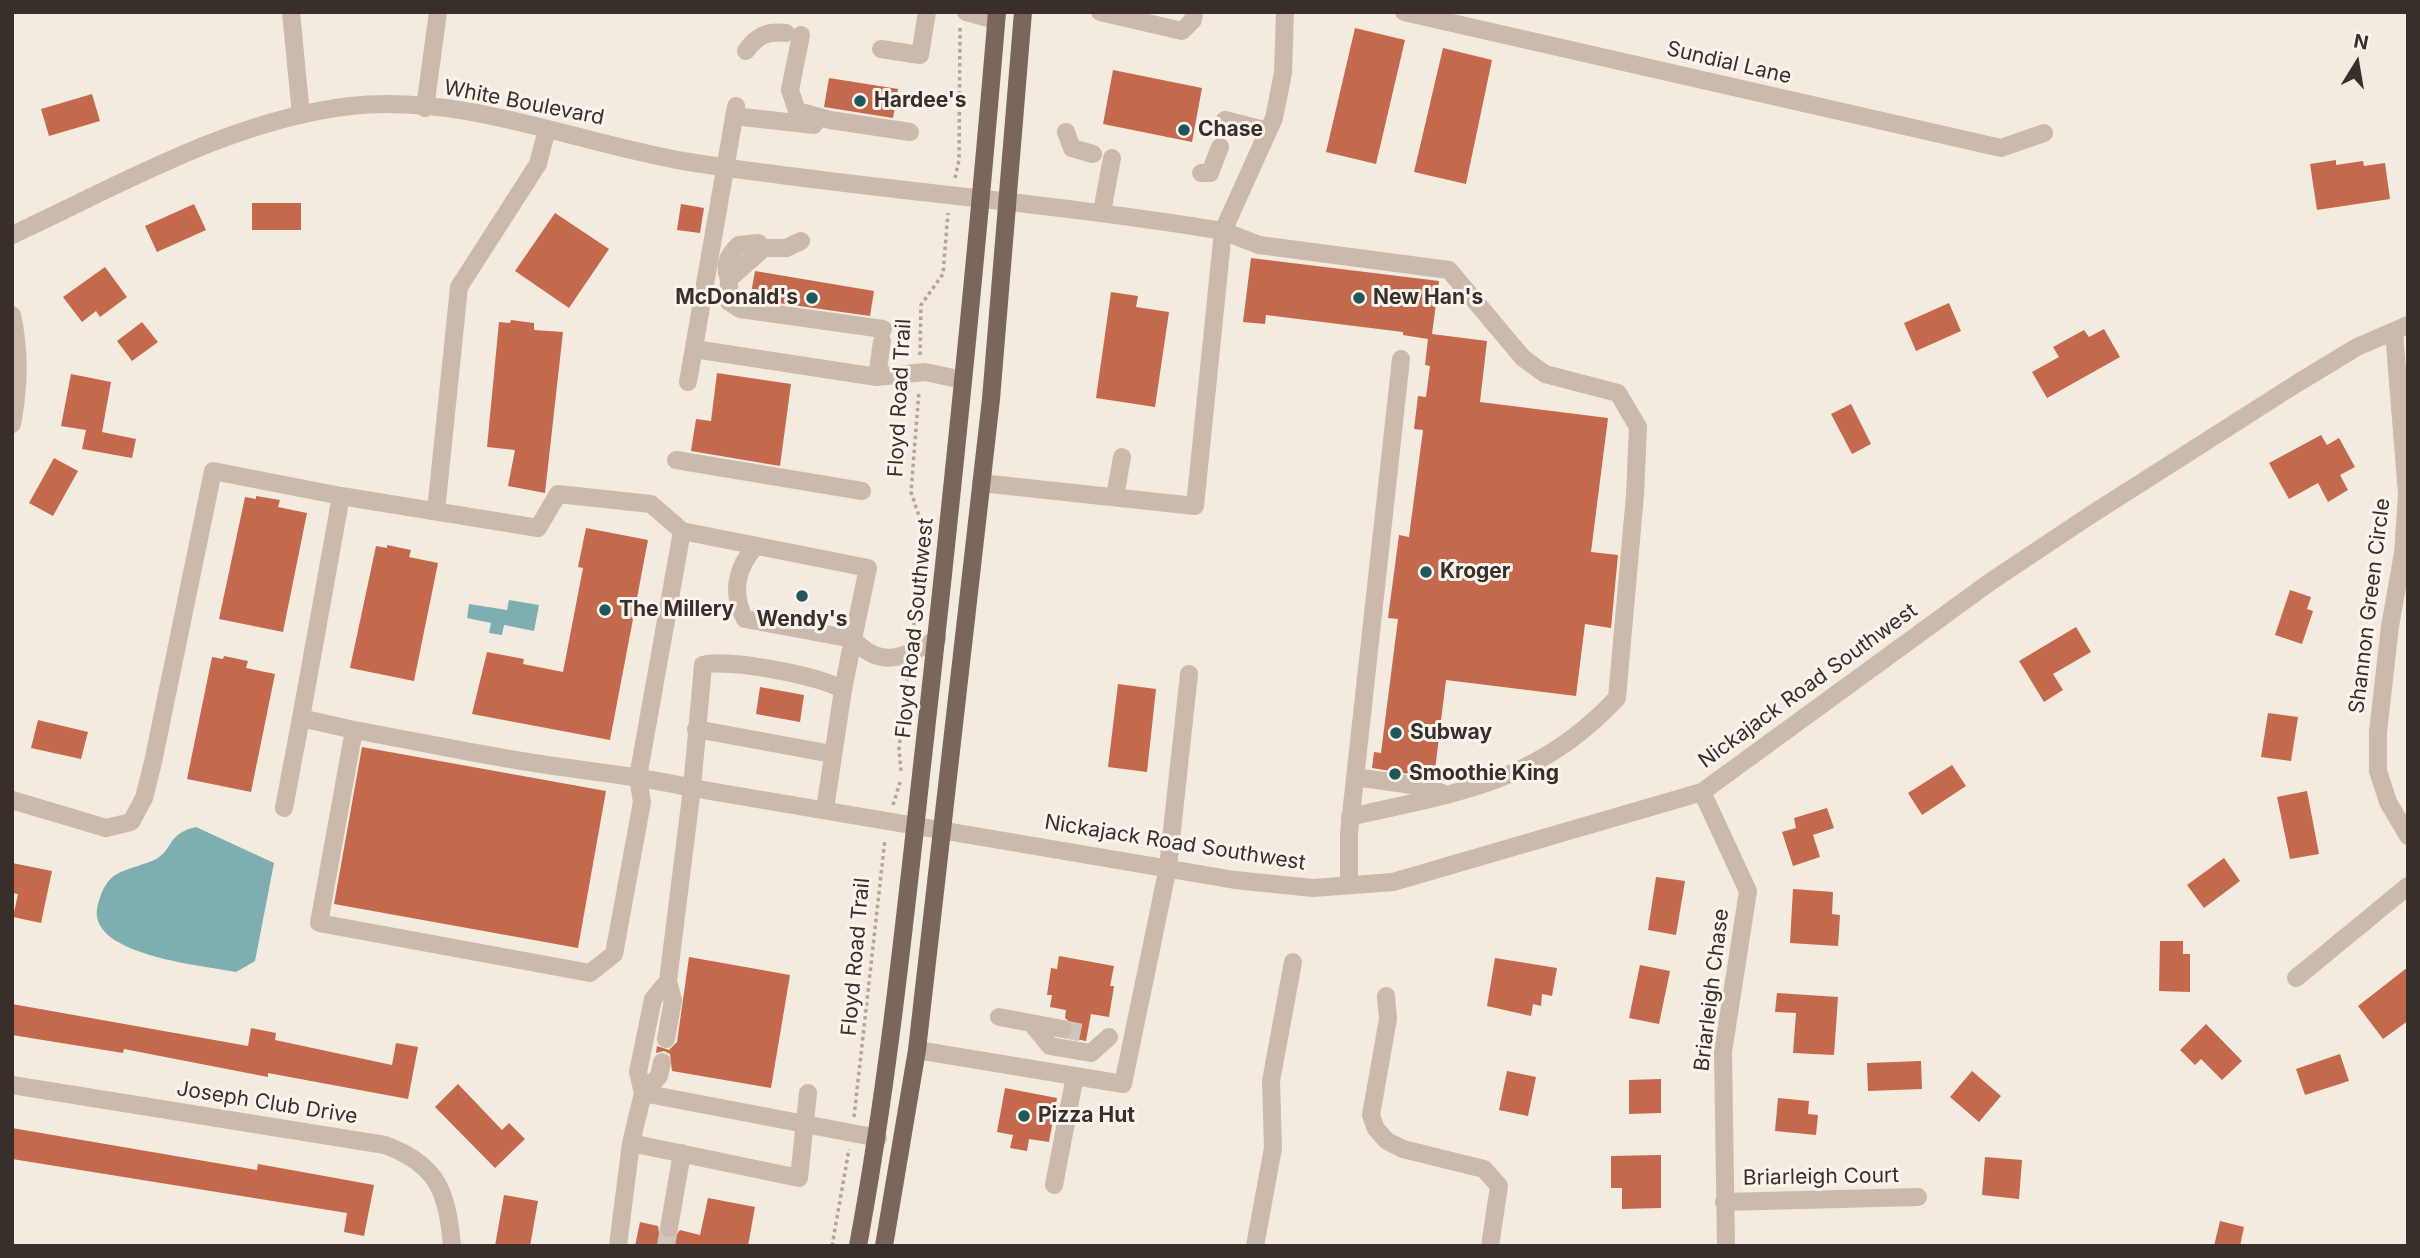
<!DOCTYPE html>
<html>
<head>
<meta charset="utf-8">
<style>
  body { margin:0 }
  #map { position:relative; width:2420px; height:1258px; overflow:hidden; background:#f3eae0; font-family:Inter,sans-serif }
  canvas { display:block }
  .frame { position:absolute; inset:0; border:14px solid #392f2a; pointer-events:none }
  .north { position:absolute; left:2322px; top:28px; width:70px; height:70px; -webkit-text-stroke:5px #faf4ec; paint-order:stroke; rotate:11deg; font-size:19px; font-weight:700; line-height:28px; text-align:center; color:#392f2a }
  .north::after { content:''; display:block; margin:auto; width:24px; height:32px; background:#392f2a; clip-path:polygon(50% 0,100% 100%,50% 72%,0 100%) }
</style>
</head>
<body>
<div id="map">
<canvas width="2420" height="1258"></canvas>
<div class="frame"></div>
<div class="north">N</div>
</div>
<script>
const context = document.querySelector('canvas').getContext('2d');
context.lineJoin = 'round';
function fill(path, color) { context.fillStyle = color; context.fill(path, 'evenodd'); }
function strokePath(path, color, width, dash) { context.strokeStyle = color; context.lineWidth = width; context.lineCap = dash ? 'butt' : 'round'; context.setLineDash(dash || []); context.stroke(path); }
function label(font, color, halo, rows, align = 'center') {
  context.font = font + ' Inter,sans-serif'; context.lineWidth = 6; context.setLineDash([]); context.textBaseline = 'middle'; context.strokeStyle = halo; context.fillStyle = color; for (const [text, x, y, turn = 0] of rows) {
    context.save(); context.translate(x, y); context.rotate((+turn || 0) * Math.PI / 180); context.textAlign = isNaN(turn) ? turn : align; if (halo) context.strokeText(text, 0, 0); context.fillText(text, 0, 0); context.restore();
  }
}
fill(new Path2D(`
  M509 600 539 605 534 631 504 625 502 635 489 633 491 623 467 618 469 604 507 610Z
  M196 827 274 863 255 961 236 972C201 965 83 955 98 904 108 869 121 873 152 861 174 852 165 834 196 827Z`), '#7faeb0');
fill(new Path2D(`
  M1355 28 1405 40 1376 164 1326 152Z
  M1443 48 1492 60 1466 184 1414 172Z
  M1113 70 1202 88 1192 142 1103 124Z
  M829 78 898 89 893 118 824 107Z
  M92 94 100 121 49 136 41 109Z
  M2336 160V165L2363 161 2364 166 2385 163 2390 199 2317 210 2310 164Z
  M252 203H301V230H252Z
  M194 204 206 230 157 252 145 226Z
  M681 204 704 208 700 233 677 230Z
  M555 213 609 249 569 308 515 271Z
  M1251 258 1439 281 1432 334 1487 341 1480 402 1608 418 1591 552 1618 555 1611 628 1585 624 1576 696 1446 680 1434 778 1372 768 1374 752 1381 753 1398 619 1388 618 1399 535 1409 537 1423 430 1414 429 1418 396 1426 397 1430 366 1425 365 1428 339 1403 335V332L1266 315 1265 324 1243 322Z
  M105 267 127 297 100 317 96 311 82 322 63 297Z
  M755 271 874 291 870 316 750 299Z
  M1111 292 1138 296 1136 307 1169 312 1155 407 1096 398Z
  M1949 303 1961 331 1916 351 1904 323Z
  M511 320 534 323V330L563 332 545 493 508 486 515 450 487 447 499 322 510 323Z
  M142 322 158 342 132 361 117 341Z
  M2104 329 2120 357 2047 398 2032 372 2059 357 2053 347 2084 330 2089 337Z
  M717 373 791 384 780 466 691 451 696 419 711 421Z
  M71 374 111 382 102 432 136 439 132 458 82 449 86 430 61 426Z
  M1851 404 1871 444 1852 454 1831 414Z
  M2321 435 2327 445 2339 438 2355 467 2340 475 2348 490 2328 502 2318 483 2289 499 2269 463Z
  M54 458 78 471 53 516 29 503Z
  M256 496 280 500 278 507 307 513 283 632 219 619 245 497 256 499Z
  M586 528 648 540 610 740 472 714 487 652 524 659 523 664 563 672 583 568 578 567Z
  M387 545 411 550 409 557 438 563 414 681 350 668 376 546 387 548Z
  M2290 590 2311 597 2307 609 2313 611 2302 644 2275 635Z
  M2076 627 2091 652 2053 674 2063 690 2044 702 2019 661Z
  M224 656 248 661 246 668 275 674 251 792 187 779 212 657 223 659Z
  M1118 684 1156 689 1147 772 1108 767Z
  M760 687 804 695 800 722 756 714Z
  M2268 713 2298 717 2291 761 2261 757Z
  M38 720 88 732 81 759 31 748Z
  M362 747 606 791 578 948 334 904Z
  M1952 765 1966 786 1922 815 1908 793Z
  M2307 791 2319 854 2290 859 2277 797Z
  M1827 808 1834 828 1813 835 1820 857 1793 866 1782 832 1796 828 1794 818Z
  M2224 858 2240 881 2204 908 2187 885Z
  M12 863 52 871 41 923 13 917 18 894 12 893Z
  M1656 877 1685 881 1676 935 1648 930Z
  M1793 889 1833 892 1832 914 1840 915 1838 946 1790 943Z
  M2160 941H2183V954H2190V992L2159 991Z
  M1059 956 1114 966 1110 986H1114L1109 1017 1091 1014 1086 1041 1070 1038 1074 1026 1065 1018 1066 1010 1050 1007 1052 995H1047L1051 968 1057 969Z
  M689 957 790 975 771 1088 672 1071 670 1054 664 1051 656 1053 657 1046 669 1050 677 1042Z
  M1495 958 1557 968 1552 996 1542 994 1541 1006 1533 1004 1531 1016 1487 1006Z
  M1640 965 1670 971 1659 1024 1629 1018Z
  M2408 967V1021L2383 1039 2358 1006Z
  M1777 993 1838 997 1834 1055 1793 1053 1796 1013 1775 1012Z
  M12 1004 248 1046 251 1028 276 1033 275 1040 392 1065 396 1043 418 1047 408 1099 268 1073V1077L124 1049 123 1053 12 1035Z
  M2206 1024 2242 1061 2222 1080 2201 1059 2195 1065 2180 1050Z
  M2340 1054 2349 1081 2305 1095 2296 1069Z
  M1921 1061 1922 1089 1868 1091 1867 1063Z
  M1507 1071 1536 1077 1528 1116 1499 1110Z
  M1972 1071 2001 1096 1979 1122 1950 1097Z
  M1661 1079V1113L1629 1114V1080Z
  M458 1084 502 1130 509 1123 525 1139 495 1168 435 1107Z
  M1005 1088 1057 1098 1049 1142 1029 1139 1027 1151 1010 1148 1013 1135 997 1132Z
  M1778 1098 1809 1101 1808 1114 1818 1115 1816 1135 1775 1131Z
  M12 1128 257 1170 258 1164 374 1185 364 1236 344 1232 347 1213 12 1159Z
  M1661 1155V1208L1622 1209V1188H1611V1156Z
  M1985 1157 2022 1160 2019 1199 1982 1195Z
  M504 1195 538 1201 530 1246H495Z
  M708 1198 755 1207 748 1246H635L640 1222 658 1226 659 1233 666 1239 674 1238 680 1230 700 1235Z
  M2220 1221 2244 1227 2240 1246H2214Z`), '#c5694c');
strokePath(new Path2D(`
  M1063 1029 1088 1034
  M666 1246 669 1228`), '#cec5bc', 18, [18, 9]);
strokePath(new Path2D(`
  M955 178 959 160 960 28
  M920 355 921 305 943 274 948 213
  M913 632 925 534 911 492 919 391
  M901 771 899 749 908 671
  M893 805 900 782
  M854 1117 885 839
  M832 1246 849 1149`), '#b7a495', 3.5, [3.5, 3.5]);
strokePath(new Path2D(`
  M291 12 301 115
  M966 12 996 20
  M1100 12 1182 31 1193 20 1194 12
  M1404 12 2001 148 2044 133
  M801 35 790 90 797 111 830 120 910 132
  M881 49 920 55 927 12
  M746 51C757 35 768 31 786 33
  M425 108 438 12
  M734 116 814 125
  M1225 120 1268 131
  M1066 132 1072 148 1093 154
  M1201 173H1210L1220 147
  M1102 212 1112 158
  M12 235C120 185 231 120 350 106 467 93 581 145 695 163 871 190 1048 202 1223 231L1274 118 1283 73 1285 12
  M801 241 786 248H764L729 279V302L740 309 883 329
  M729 279C723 265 729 254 739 245L758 243 764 248
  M12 315C20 351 19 388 12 424
  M2394 332 2407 494 2403 553 2390 626 2378 732V771L2388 802 2408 836
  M694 349 877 377 925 372 963 380
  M877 377 882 341
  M688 382 736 106
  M676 460 862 491
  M981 483 1195 506 1223 231 1259 245 1449 270 1523 358 1545 374 1618 393 1638 427 1635 495 1617 698C1537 784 1458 792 1350 817
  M341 496 538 528 558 494 651 504 682 531
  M1115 497 1122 457
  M436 511 459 287 538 164 547 129
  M756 546C736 567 731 594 745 619L853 639 868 568 682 531 638 777 642 802 614 954 590 973 319 923 354 730C421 742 488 757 554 766 601 773 646 777 692 788L703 665C727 658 822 676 843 690L825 809
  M853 639C881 670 905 657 937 639
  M843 690 853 639
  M696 729 832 754
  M1355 777 1426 787 1447 795
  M1702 792 1748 891 1723 1052 1726 1246
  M12 800 106 828 131 822 144 798 153 762 213 471 341 496 301 718 354 730
  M284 808 301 718
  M1349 885V833L1401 359
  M2296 978 2408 886
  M1386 996 1388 1019 1371 1115 1376 1129 1387 1141 1403 1149 1484 1169 1499 1186 1490 1246
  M999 1017 1063 1029
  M1031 1023 1050 1046 1091 1053 1109 1037
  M666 1039 673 1000 668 981
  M917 1050 1123 1084 1168 867 1189 674
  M12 1085 385 1145C439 1165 447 1193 452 1246
  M643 1093 638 1072 653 999 668 981 692 788 1235 880 1313 888 1393 882 1702 792 1990 582 2089 516 2296 384 2357 347 2408 325
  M643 1093 659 1076 662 1062
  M631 1143 799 1178 808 1093
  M1054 1185 1075 1076
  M1724 1202 1918 1197
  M669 1228 682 1153
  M618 1246 631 1143 643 1093 878 1138
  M1255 1246 1273 1148 1271 1081 1293 962`), '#cbbaab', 18);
strokePath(new Path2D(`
  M858 1246C889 1078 906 908 925 739 952 497 977 255 997 12
  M884 1246 917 1050 991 399 1023 12`), '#7b665c', 18);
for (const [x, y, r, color] of [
  [860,101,7,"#20575b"],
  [1184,130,7,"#20575b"],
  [812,298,7,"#20575b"],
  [1359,298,7,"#20575b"],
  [1426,572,7,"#20575b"],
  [802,596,7,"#20575b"],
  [605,610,7,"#20575b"],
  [1396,733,7,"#20575b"],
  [1395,774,7,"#20575b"],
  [1024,1116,7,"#20575b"]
]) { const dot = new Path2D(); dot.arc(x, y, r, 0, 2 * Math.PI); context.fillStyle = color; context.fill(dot); strokePath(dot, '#faf4ec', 2.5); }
label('21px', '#392f2a', '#faf4ec', [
  ["Sundial Lane",1729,63,13],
  ["White Boulevard",524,103,11],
  ["Floyd Road Trail",900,398,-87],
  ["Shannon Green Circle",2370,606,-83],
  ["Floyd Road Southwest",915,628,-84],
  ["Nickajack Road Southwest",1808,686,-36],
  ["Nickajack Road Southwest",1175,843,9],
  ["Floyd Road Trail",856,957,-85],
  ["Briarleigh Chase",1712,990,-83],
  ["Joseph Club Drive",267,1103,9],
  ["Briarleigh Court",1821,1177,-1]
]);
label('bold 21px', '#392f2a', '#faf4ec', [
  ["Hardee's",874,101],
  ["Chase",1198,130],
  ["McDonald's",798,298,"right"],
  ["New Han's",1373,298],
  ["Kroger",1440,572],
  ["The Millery",619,610],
  ["Wendy's",802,620,"center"],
  ["Subway",1410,733],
  ["Smoothie King",1409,774],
  ["Pizza Hut",1038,1116]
], 'left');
</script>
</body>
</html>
